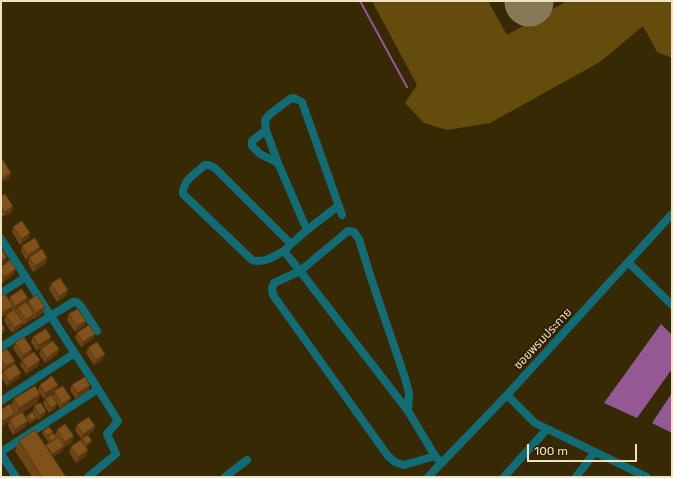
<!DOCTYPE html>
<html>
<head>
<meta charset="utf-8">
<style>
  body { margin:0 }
  #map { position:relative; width:673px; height:478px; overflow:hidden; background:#372904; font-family:Rubik,sans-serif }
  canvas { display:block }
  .frame { position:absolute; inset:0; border:2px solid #f0e1c1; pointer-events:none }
  .scale { position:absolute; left:527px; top:444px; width:110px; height:18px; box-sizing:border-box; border:2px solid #f0e1c1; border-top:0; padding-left:5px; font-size:12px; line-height:14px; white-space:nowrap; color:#f0e1c1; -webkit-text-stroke:3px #2d1f00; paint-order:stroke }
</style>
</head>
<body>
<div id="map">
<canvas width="673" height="478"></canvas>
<div class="frame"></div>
<div class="scale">100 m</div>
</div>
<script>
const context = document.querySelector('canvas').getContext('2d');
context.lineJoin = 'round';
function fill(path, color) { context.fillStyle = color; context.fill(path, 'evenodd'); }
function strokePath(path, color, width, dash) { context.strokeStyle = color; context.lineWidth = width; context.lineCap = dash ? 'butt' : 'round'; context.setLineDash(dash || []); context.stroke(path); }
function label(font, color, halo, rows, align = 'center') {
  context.font = font + ' Rubik,"Noto Sans Thai",sans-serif'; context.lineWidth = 4; context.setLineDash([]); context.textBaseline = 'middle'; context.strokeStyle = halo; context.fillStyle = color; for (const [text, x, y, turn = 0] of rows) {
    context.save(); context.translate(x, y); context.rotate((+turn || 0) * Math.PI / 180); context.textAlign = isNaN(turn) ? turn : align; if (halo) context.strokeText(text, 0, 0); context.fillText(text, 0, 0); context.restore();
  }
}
fill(new Path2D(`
  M372 1H488L507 35 567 1H672V58L657 52 643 26 600 62 490 123 447 130 424 123 405 103 417 85Z`), '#634c0c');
fill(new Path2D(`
  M661 324 672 335V369L637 418 604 403Z
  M672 393V433L652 423Z`), '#945895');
strokePath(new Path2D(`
  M360 1 407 87`), '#945895', 2);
strokePath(new Path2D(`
  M529 1V2`), '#867855', 49);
strokePath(new Path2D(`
  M266 130 252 141V146L260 154 278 163
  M307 230 338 206
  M1 239 98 389 1 452
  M291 244 307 230 278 163 266 130 265 120 270 114 290 99 294 98 302 102 342 215
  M284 251 291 244 215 168 209 165H205C196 173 182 181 183 194L252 260C263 264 275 256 284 251L300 271 274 283 272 288 273 295 388 456 395 462 404 465 435 456
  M629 263 672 305
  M1 293 26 277
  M1 347 73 302H76L80 305 97 331
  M507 395 535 423 647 477
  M1 401 75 353
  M408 411 409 393 405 378 371 278 359 239 354 232 348 231 300 271 408 411 435 456 442 463
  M1 454 16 477
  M88 477 116 454 107 434 118 421 98 389
  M225 477 247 460
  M428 477 507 395 672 214
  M504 477 547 429
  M576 477 595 452`), '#116c75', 8);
fill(new Path2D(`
  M1 197 12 212 3 217 1 215Z
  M13 227 30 233 28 239 20 245 12 232Z
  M22 246 39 251 47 258 46 263 33 272 28 263 29 258 26 260 21 251Z
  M1 267 14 274 2 283 1 281Z
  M51 284 68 290 66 296 57 302 49 289Z
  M1 296 9 300 10 297 26 302 27 304 28 301 43 313 34 319 33 317 32 319 24 325 22 323 21 327 12 333 4 321 6 315 13 311 12 309 11 311 2 317V316L1 319Z
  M69 314 86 321 84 326 75 332 67 320Z
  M77 333 95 334 93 339 81 347 75 338Z
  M33 337 49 343 37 351 31 342Z
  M15 343 32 349 30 354 21 360 13 348Z
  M88 348 105 354 103 359 94 365 86 353Z
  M41 349H59L57 355 45 363 39 354Z
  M1 352 15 361 13 365 21 373 19 378 7 386 1 377 3 372 4 371 1 367Z
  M22 360H40L38 366 26 374 20 365Z
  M40 385H58L56 390 71 398 69 403 61 409 54 399 57 404 55 409 49 413 43 404 45 399 52 397 54 392 44 399 38 390Z
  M72 385H90L88 391 76 399 70 390Z
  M14 399 38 402 22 413 28 421 26 426 13 435 8 426 9 421 1 427V410L11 406Z
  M34 406 46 411 44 416 38 420 36 418 35 420 30 424 26 418 27 416H35L33 412Z
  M77 425 95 426 93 431 81 439 75 430Z
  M57 430 72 442 64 447 62 451 53 457 66 477H32L15 451 19 441 45 446 49 443 47 440V438L46 439 42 433 43 431 53 432 52 434 55 435Z
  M82 439 91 443 86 447 88 450 86 456 76 463 69 452 71 447 82 441Z`), '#6e4616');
fill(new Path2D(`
  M11 173 9 178 1 183V179Z
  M13 206 12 212 3 217 5 212Z
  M30 233 28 239 20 245 22 239Z
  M40 247 39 252 26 260 28 255Z
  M7 257 5 262 1 265V261Z
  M47 258 46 263 33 272 35 266Z
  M16 269 14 274 2 283 4 277Z
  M68 290 66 296 57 302 59 296Z
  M28 298 26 303 18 308 17 309 13 311 15 306Z
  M13 306 11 311 2 317 4 312Z
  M45 307 43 313 34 319 36 313Z
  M34 314 32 319 24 325 26 320Z
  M86 321 84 326 75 332 77 326Z
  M23 322 21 327 12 333 14 328Z
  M5 329 3 334 1 335V331Z
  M95 334 93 339 81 347 83 342Z
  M51 337 49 343 37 351 39 345Z
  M32 349 30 354 21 360 23 355Z
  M59 349 57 355 45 363 47 358Z
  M105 354 103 359 94 365 96 360Z
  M40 360 38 366 26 374 28 369Z
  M15 361 13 366 4 372 6 366Z
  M21 373 19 378 7 386 9 381Z
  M58 385 56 391 44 399 45 393Z
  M90 385 88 391 76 399 78 393Z
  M40 394 38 402 17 416 19 408Z
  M71 398 69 403 61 409 62 404Z
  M57 404 55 409 49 413 51 408Z
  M46 411 44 416 38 420 40 415Z
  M15 413 14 418 1 427 3 421Z
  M36 418 35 420 30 424 31 421Z
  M28 421 26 426 13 435 15 429Z
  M95 426 93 431 81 439 83 434Z
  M74 436 72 442 64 447 62 451 50 459 52 454 63 446 65 442Z
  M92 441 91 443 85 447 86 444Z
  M88 450 86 456 76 463 78 457Z`), '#5a3912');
const building = new Path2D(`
  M3 160 11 173 1 179V161Z
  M5 194 13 206 5 212 1 207V197Z
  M22 221 30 233 22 239 13 227Z
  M35 238 40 247 28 255 22 246Z
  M1 248 7 257 1 261Z
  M42 249 47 258 35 266 29 258Z
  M10 260 16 269 4 277 1 273V267Z
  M60 278 68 290 59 296 51 284Z
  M22 289 28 298 15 306 10 297Z
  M5 294 13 306 4 312 1 307V296Z
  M37 295 45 307 36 313 28 301Z
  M26 302 34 314 26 320 18 308Z
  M78 309 86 321 77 326 69 314Z
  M14 310 23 322 14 328 6 315Z
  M1 323 5 329 1 331Z
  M89 325 95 334 83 342 77 333Z
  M46 329 51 337 39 345 33 337Z
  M24 337 32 349 23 355 15 343Z
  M53 341 59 349 47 358 41 349Z
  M97 342 105 354 96 360 88 348Z
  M7 349 15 361 6 366 1 359V352Z
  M34 352 40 360 28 369 22 360Z
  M15 364 21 373 9 381 3 372Z
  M52 376 58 385 45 393 40 385Z
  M85 377 90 385 78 393 72 385Z
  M35 386 40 394 19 408 14 399Z
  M63 386 71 398 62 404 54 391Z
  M52 395 57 404 51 408 45 399Z
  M41 403 46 411 40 415 34 406Z
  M10 404 15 413 3 421 1 418V410Z
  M22 412 28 421 15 429 10 420Z
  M33 412 36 418 31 421 27 416Z
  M89 417 95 426 83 434 77 425Z
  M65 424 74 436 65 442 57 430Z
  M49 427 53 432 47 436 43 431Z
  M35 430 66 477H42L19 441Z
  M53 433 57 438 51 442 48 437Z
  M88 435 92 441 86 444 82 439Z
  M58 437 64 446 52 454 46 445Z
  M81 440 88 450 78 457 71 447Z`);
fill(building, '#80511a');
strokePath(building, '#5a3912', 1);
label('12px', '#f0e1c1', '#2d1f00', [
  ["ซอยพรมประกาย",543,339,-47]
]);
</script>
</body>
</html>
